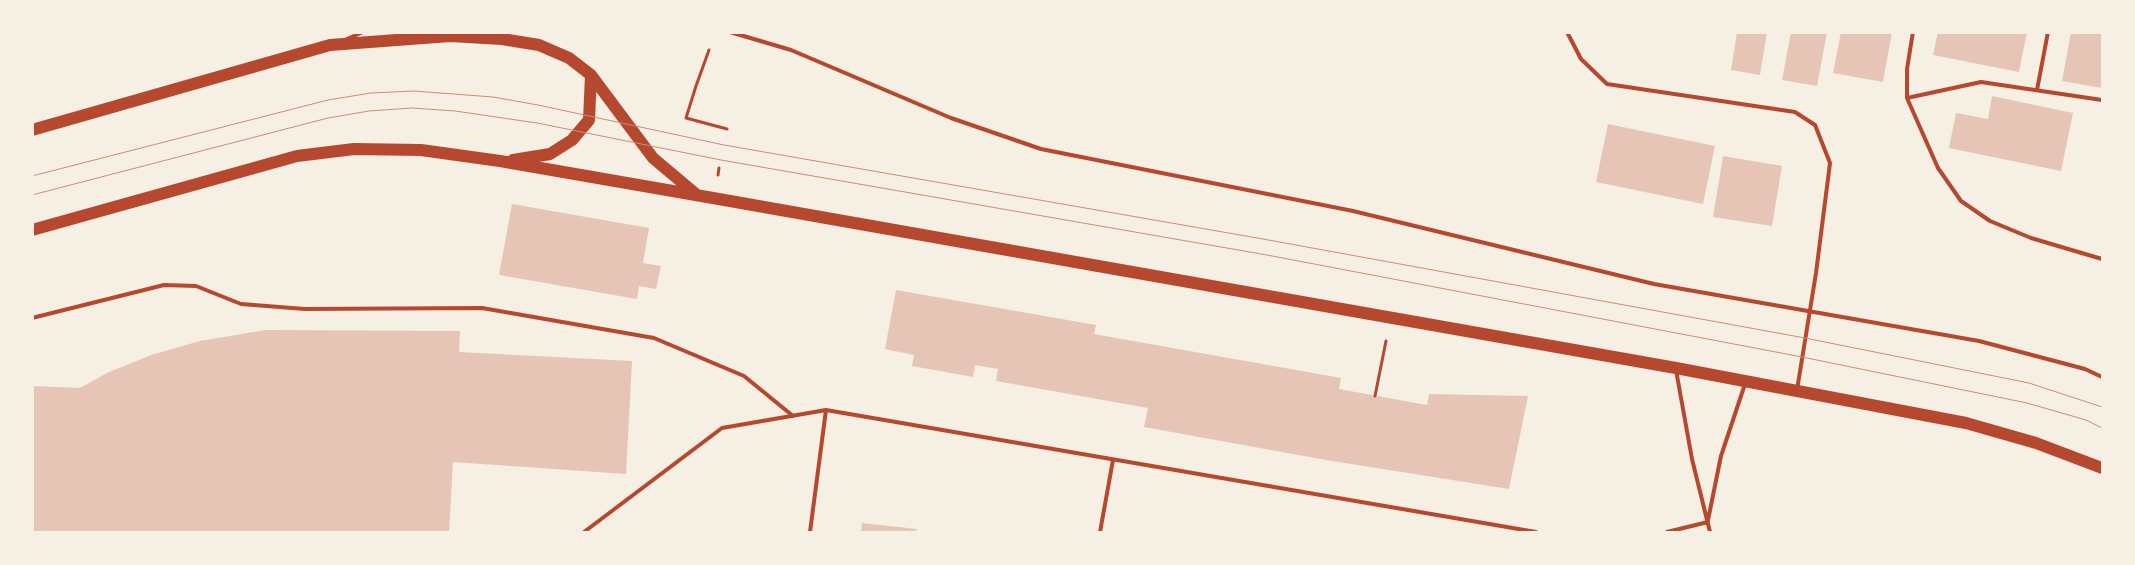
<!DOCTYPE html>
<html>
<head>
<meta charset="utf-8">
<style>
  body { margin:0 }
  #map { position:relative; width:2135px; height:565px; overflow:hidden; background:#f6efe4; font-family:"Exo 2",sans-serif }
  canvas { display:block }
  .frame { position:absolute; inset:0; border:34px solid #f6efe4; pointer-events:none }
</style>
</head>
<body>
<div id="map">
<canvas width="2135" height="565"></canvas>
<div class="frame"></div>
</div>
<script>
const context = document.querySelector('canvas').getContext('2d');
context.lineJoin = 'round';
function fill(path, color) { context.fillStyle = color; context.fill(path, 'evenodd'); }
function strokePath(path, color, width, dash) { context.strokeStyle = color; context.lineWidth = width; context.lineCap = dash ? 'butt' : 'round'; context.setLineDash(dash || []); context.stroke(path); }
fill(new Path2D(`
  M1737 32H1767L1760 75 1731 70Z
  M1791 32H1827L1817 86 1782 80Z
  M1841 32H1892L1883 82 1833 73Z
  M1938 32H2027L2019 72 1933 55Z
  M2071 32H2102V88L2062 81Z
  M1992 96 2073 113 2061 171 1949 148 1956 113 1988 119Z
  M1608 124 1715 146 1703 204 1596 182Z
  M1723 156 1782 166 1772 226 1713 217Z
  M512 204 649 228 643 263 661 266 656 289 639 286 637 299 499 275Z
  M896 290 1096 325 1094 334 1341 378 1339 389 1427 405 1429 394 1528 396 1509 489 1326 460 1144 427 1148 408 996 381 998 369 975 365 973 377 912 366 914 355 885 349Z
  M266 330 460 331 459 352 632 361 626 474 453 462 449 532H32V386L80 388 107 373 151 355 200 341Z
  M862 523 917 529 916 532H861Z`), '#e6c5b7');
strokePath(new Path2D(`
  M709 50 696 86 686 118 727 129
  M718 175 719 168
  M1375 396 1386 341`), '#b5482f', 3);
strokePath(new Path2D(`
  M730 32 791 50 951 118 1041 149 1353 211 1654 284 1979 341 2085 369 2102 377
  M1567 32 1581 59 1607 84 1795 112 1815 125 1830 163 1816 273 1797 390
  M1913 32 1907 69V98L1938 168 1961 201 1990 221 2031 238 2102 259
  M347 39 363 32
  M2037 90 2048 32
  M1907 98 1981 82 2102 100
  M32 318 164 285 196 286 241 304 305 309 482 308 654 338 744 376 793 416
  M1676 370 1692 459 1710 532
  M1708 520 1721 456 1745 384
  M584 532 722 428 826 410 1536 532
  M810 532 826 410
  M1100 532 1113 460
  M1667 532 1708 522`), '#b5482f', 4);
strokePath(new Path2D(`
  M32 130 330 45 450 36 502 39 539 45 569 58 591 75 653 158 697 195
  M513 160 550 154 572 140 589 120 591 75
  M32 230 297 156 354 149 421 150 500 161 713 198 1676 368 1966 423 2036 443 2102 468`), '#b5482f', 12);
strokePath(new Path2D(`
  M32 176 328 100 371 93 414 91 493 97 538 105 724 145 1263 239 1805 338 2029 383 2102 407
  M32 195 328 118 369 111 412 108 455 111 537 123 721 160 1267 255 1802 357 2027 403 2086 420 2102 428`), '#cf8b77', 1);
</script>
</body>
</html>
